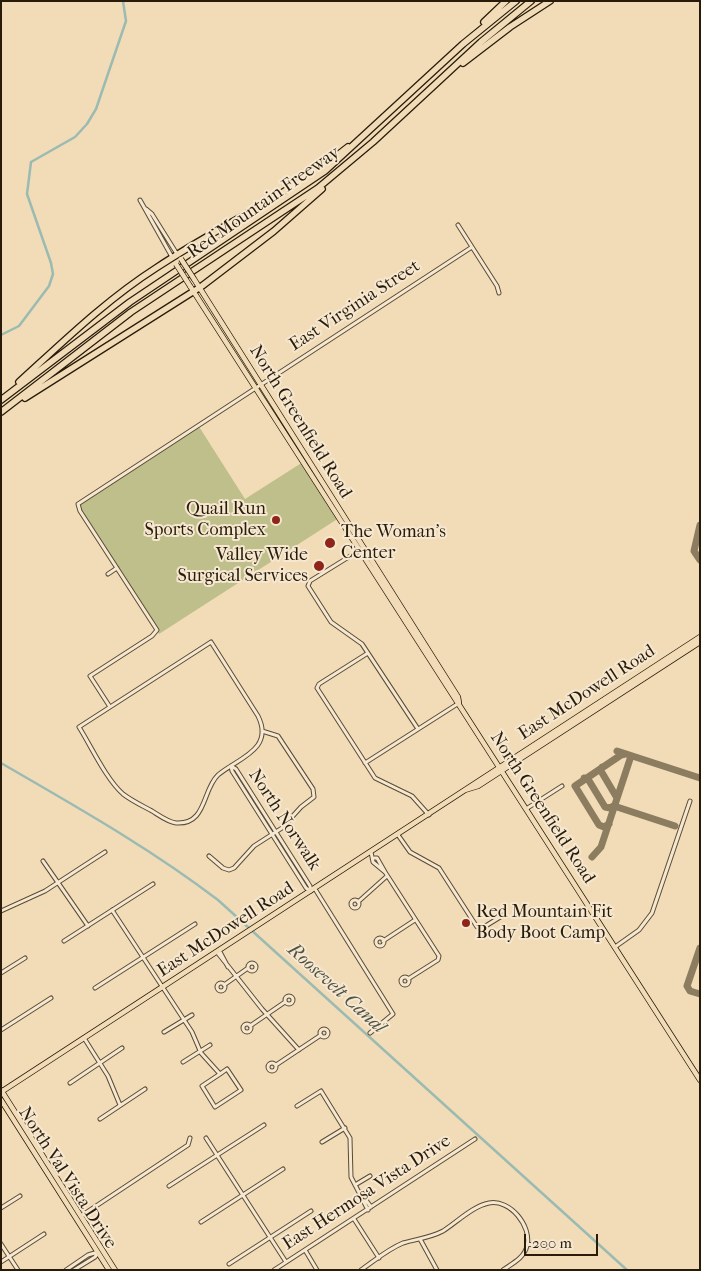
<!DOCTYPE html>
<html>
<head>
<meta charset="utf-8">
<style>
  body { margin:0 }
  #map { position:relative; width:701px; height:1271px; overflow:hidden; background:#f1dcb7; font-family:"IM FELL French Canon",serif }
  canvas { display:block }
  .frame { position:absolute; inset:0; border:2px solid #281b0a; pointer-events:none }
  .scale { position:absolute; left:524px; top:1234px; width:74px; height:22px; box-sizing:border-box; border:2px solid #281b0a; border-top:0; padding-left:6px; font-size:15px; line-height:18px; white-space:nowrap; color:#281b0a; -webkit-text-stroke:4px #f6e8d0; paint-order:stroke }
</style>
</head>
<body>
<div id="map">
<canvas width="701" height="1271"></canvas>
<div class="frame"></div>
<div class="scale">200 m</div>
</div>
<script>
const context = document.querySelector('canvas').getContext('2d');
context.lineJoin = 'round';
function fill(path, color) { context.fillStyle = color; context.fill(path, 'evenodd'); }
function strokePath(path, color, width, dash) { context.strokeStyle = color; context.lineWidth = width; context.lineCap = dash ? 'butt' : 'round'; context.setLineDash(dash || []); context.stroke(path); }
function label(font, color, halo, rows, align = 'center') {
  context.font = font + ' "IM FELL French Canon",serif'; context.lineWidth = 4; context.setLineDash([]); context.textBaseline = 'middle'; context.strokeStyle = halo; context.fillStyle = color; for (const [text, x, y, turn = 0] of rows) {
    context.save(); context.translate(x, y); context.rotate((+turn || 0) * Math.PI / 180); context.textAlign = isNaN(turn) ? turn : align; if (halo) context.strokeText(text, 0, 0); context.fillText(text, 0, 0); context.restore();
  }
}
fill(new Path2D(`
  M198 425 245 499 303 462 339 518 159 634 80 511 78 504Z`), '#bfbf8b');
strokePath(new Path2D(`
  M1 335 19 326 49 286 53 274 51 263 27 194 31 162 75 137 87 124 96 109 126 21 123 1
  M1 763C75 806 150 848 218 900L627 1270`), '#9bbbb2', 2.5);
strokePath(new Path2D(`
  M700 525 694 551 700 560
  M617 751 700 778
  M602 767 601 771 617 798
  M584 778 588 779 605 807 610 808 615 805
  M614 806 675 826
  M609 824 604 827 599 825 575 786 621 755 625 754
  M592 857 601 847 631 756
  M700 948 687 986 690 991 700 994`), '#8c7c60', 7);
const minor = new Path2D(`
  M140 200 172 257
  M146 209 152 214 177 254
  M458 225 497 286 499 293
  M360 550 310 581 308 586 331 622 362 644 418 729
  M108 574 117 568
  M211 642 258 716C275 750 236 759 218 775 202 790 207 825 176 823 168 822 160 816 152 811 143 806 132 801 123 794 106 779 91 746 79 727Z
  M368 653 319 684 317 688 375 778 412 796 429 815
  M110 707 90 676 152 636 157 630 80 511 78 504 472 247
  M365 763 459 703
  M231 766 236 769 310 886 311 891
  M231 766 232 771 306 888 310 891
  M526 809 562 786
  M398 835 410 852 439 868 477 927H484L505 914
  M371 852 373 862 385 872 377 858H374
  M209 856 223 868 229 870 234 868 254 846 282 828 301 807 314 797 313 789 278 736 262 731
  M43 861 88 926
  M385 872 439 956 438 960 408 979
  M315 889 393 1014 370 1033
  M351 904a4 4 0 1 1 8 0a4 4 0 1 1-8 0Z
  M358 902 387 876
  M112 910 192 1032 201 1053 220 1074 227 1069 241 1090 215 1107 202 1086 220 1074
  M1 911 45 891 105 852
  M376 942a4 4 0 1 1 8 0a4 4 0 1 1-8 0Z
  M64 941 153 884
  M383 941 415 920
  M615 947 639 930 652 913 690 801
  M219 950 228 967
  M217 952 262 1009 299 1050
  M248 967a4 4 0 1 1 8 0a4 4 0 1 1-8 0Z
  M1 973 25 958
  M401 981a4 4 0 1 1 8 0a4 4 0 1 1-8 0Z
  M217 987a4 4 0 1 1 8 0a4 4 0 1 1-8 0Z
  M224 985 248 968
  M95 988 195 924
  M285 1000a4 4 0 1 1 8 0a4 4 0 1 1-8 0Z
  M243 1028a4 4 0 1 1 8 0a4 4 0 1 1-8 0Z
  M250 1026 285 1002
  M320 1033a4 4 0 1 1 8 0a4 4 0 1 1-8 0Z
  M1 1030 51 998
  M164 1032 192 1015
  M84 1038 108 1076 120 1105
  M183 1062 210 1045
  M268 1067a4 4 0 1 1 8 0a4 4 0 1 1-8 0Z
  M276 1065 321 1035
  M70 1083 122 1048
  M297 1106 321 1091 350 1138 351 1177 368 1210
  M100 1119 145 1089
  M206 1138 286 1262
  M322 1142 345 1128
  M355 1185 370 1176
  M169 1186 264 1125
  M360 1192 371 1207
  M1 1208 20 1196
  M81 1216 188 1145 190 1138
  M354 1219 379 1258
  M201 1222 283 1169
  M420 1239 437 1270
  M1 1244 18 1270
  M527 1244 547 1247
  M305 1250 317 1270
  M1 1262 44 1234
  M229 1264 311 1211
  M66 1270 88 1255 98 1252
  M74 1270 95 1257 98 1253
  M274 1270 475 1139
  M361 1270C374 1261 388 1249 403 1243 416 1239 430 1238 443 1231 457 1222 473 1206 489 1203 510 1199 532 1226 527 1246 524 1258 513 1263 503 1270`);
const major = new Path2D(`
  M194 279 458 697 459 703
  M190 286 700 1080
  M465 790 478 786 700 642
  M1 1090 115 1270
  M1 1092 700 637
  M1 1100 109 1270`);
const highway = new Path2D(`
  M484 22 506 1
  M463 63 510 27 550 1
  M19 382C63 342 106 300 156 268 219 226 289 195 348 147
  M25 398 202 286 274 231 322 189
  M1 400 130 302 325 171 463 44 516 1
  M1 412 131 312 318 188 373 142 481 42 531 1`);
strokePath(minor, '#5a4b35', 5);
strokePath(major, '#281b0a', 6);
strokePath(highway, '#281b0a', 8);
strokePath(minor, '#f6e8d0', 3);
strokePath(major, '#f1dcb7', 4.5);
strokePath(highway, '#f1dcb7', 5.5);
const majorBridge = new Path2D(`
  M181 259 194 279
  M176 264 190 286`);
strokePath(majorBridge, '#281b0a', 6, []);
strokePath(majorBridge, '#f1dcb7', 4.5);
for (const [x, y, r, color] of [
  [276,520,5,"#8f2418"],
  [330,543,6,"#8f2418"],
  [319,566,6,"#8f2418"],
  [466,923,5,"#8f2418"]
]) { const dot = new Path2D(); dot.arc(x, y, r, 0, 2 * Math.PI); context.fillStyle = color; context.fill(dot); strokePath(dot, '#f6e8d0', 2); }
label('18px', '#281b0a', '#f6e8d0', [
  ["Red Mountain Freeway",264,203,-35],
  ["East Virginia Street",355,306,-33],
  ["North Greenfield Road",300,422,58],
  ["East McDowell Road",587,693,-33],
  ["North Greenfield Road",542,808,57],
  ["North Norwalk",284,820,57],
  ["East McDowell Road",226,930,-33],
  ["North Val Vista Drive",67,1178,57],
  ["East Hermosa Vista Drive",367,1193,-33]
]);
label('18px', '#281b0a', '#f6e8d0', [
  ["Quail Run",266,510],
  ["Sports Complex",266,531],
  ["The Woman's",341,533,"left"],
  ["Center",341,554,"left"],
  ["Valley Wide",308,556],
  ["Surgical Services",308,577],
  ["Red Mountain Fit",476,913,"left"],
  ["Body Boot Camp",476,934,"left"]
], 'right');
label('italic 19px', '#505345', '#f6e8d0', [
  ["Roosevelt Canal",336,989,42]
]);
</script>
</body>
</html>
